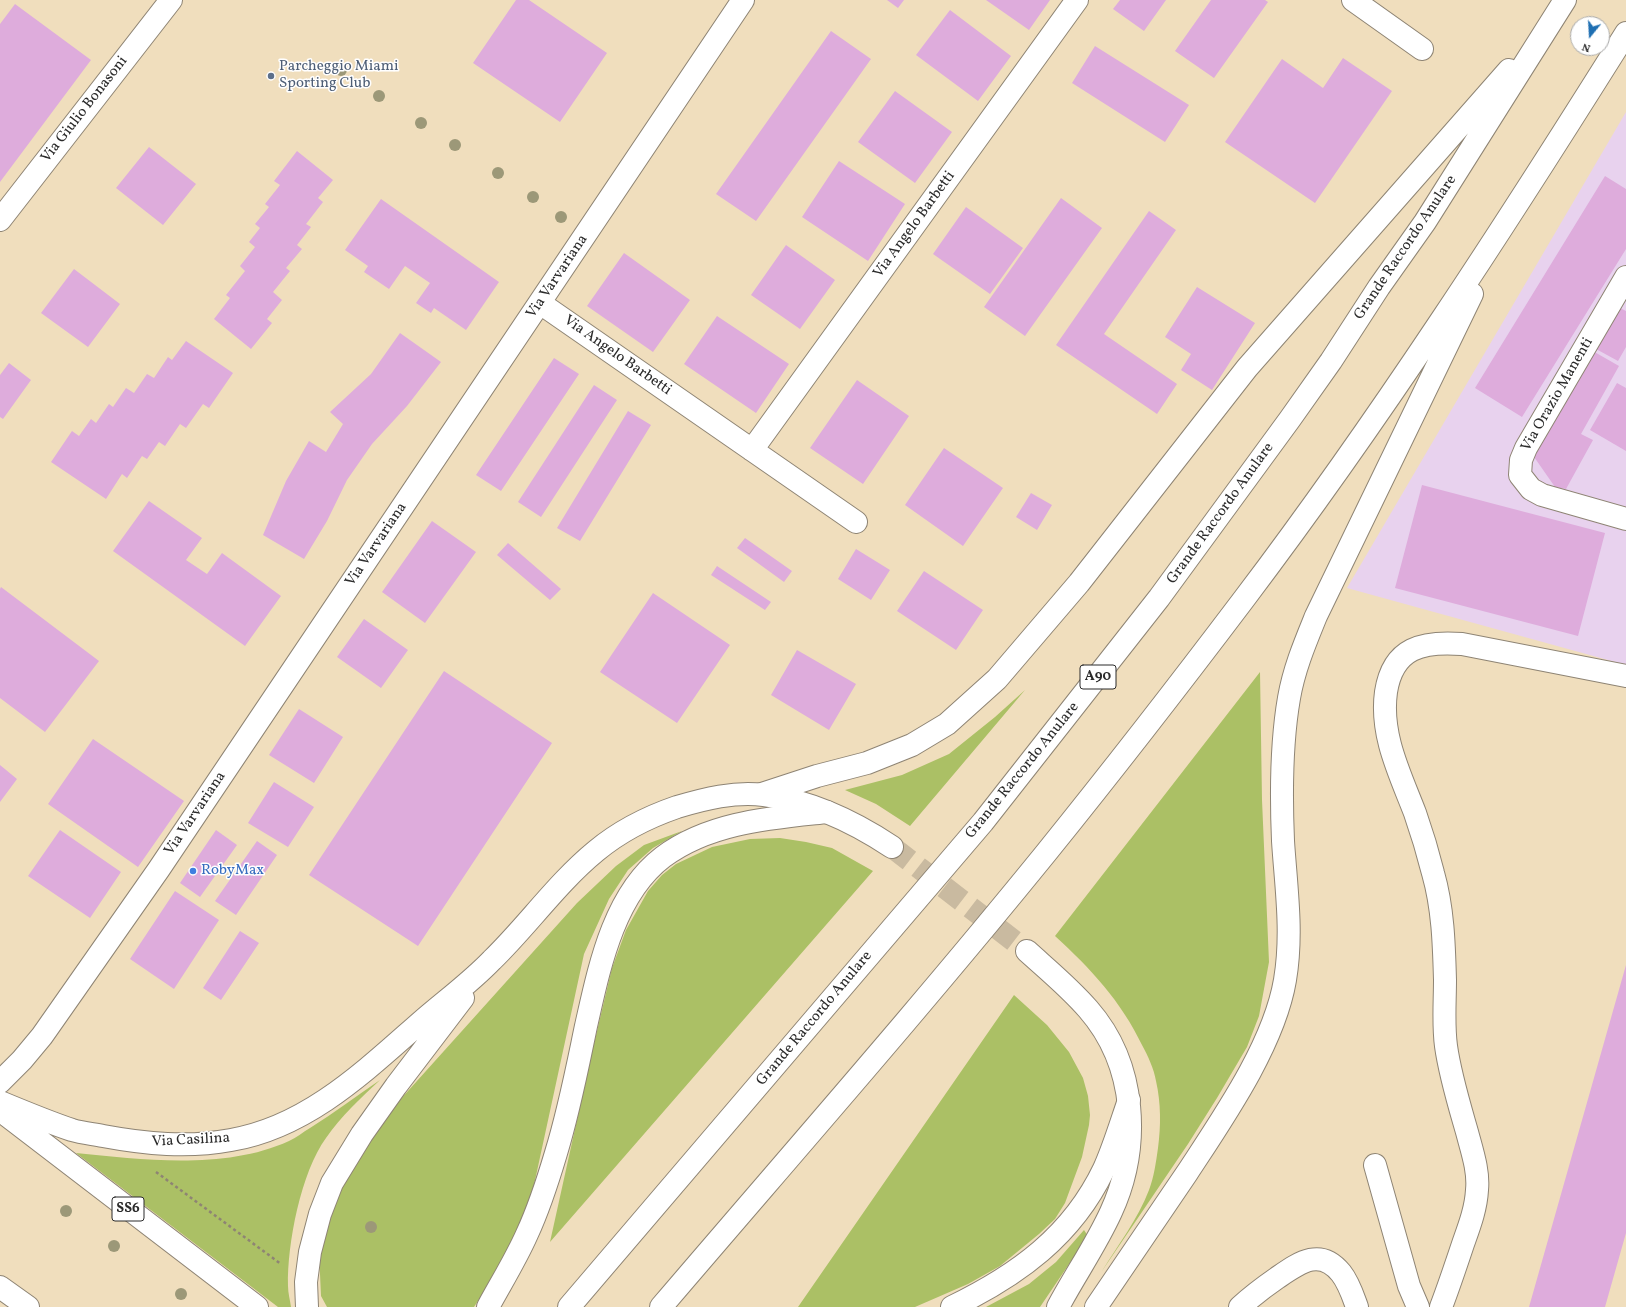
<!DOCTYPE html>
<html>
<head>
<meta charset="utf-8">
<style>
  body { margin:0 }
  #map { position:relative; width:1626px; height:1307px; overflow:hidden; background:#f0debd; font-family:Vollkorn,serif }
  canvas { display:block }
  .north { position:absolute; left:1570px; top:16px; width:40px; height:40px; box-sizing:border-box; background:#fff; border:1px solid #aaa; border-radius:50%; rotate:198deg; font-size:11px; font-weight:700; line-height:16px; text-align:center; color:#2b2b2b }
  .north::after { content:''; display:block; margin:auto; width:14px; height:18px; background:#1f6fb2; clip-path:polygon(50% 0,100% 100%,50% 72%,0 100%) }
</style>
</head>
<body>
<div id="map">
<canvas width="1626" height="1307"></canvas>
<div class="north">N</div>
</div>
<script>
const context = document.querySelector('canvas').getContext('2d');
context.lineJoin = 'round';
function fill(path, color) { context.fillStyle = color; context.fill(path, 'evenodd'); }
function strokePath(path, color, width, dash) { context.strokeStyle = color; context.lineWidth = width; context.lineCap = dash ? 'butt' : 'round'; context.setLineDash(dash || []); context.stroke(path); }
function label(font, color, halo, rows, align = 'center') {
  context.font = font + ' Vollkorn,serif'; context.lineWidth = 3; context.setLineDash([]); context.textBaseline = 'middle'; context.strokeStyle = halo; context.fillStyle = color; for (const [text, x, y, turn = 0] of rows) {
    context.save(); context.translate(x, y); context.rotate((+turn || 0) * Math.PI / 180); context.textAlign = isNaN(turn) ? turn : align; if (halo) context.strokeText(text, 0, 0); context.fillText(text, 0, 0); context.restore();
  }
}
fill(new Path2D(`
  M1626 112V665L1347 588Z`), '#e8d2ee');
fill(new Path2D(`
  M1260 672 1262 800 1269 962 1259 1016 1247 1047 1217 1098 1188 1144 1102 1271C1118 1245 1138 1219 1149 1190 1154 1177 1156 1162 1158 1148 1161 1126 1161 1103 1156 1081 1154 1069 1148 1056 1142 1045 1121 1001 1090 968 1055 936Z
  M1025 690 910 826 876 804 845 790 902 775 949 754 995 717Z
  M682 831 653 848 628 870 609 899 584 954 534 1185 513 1247 474 1307H327L321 1296 319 1252 331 1211 346 1173 372 1131 577 903 616 866 644 845Z
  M780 838 806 842 832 848 873 871 550 1242 592 1052 612 968 626 930 648 891 662 875 676 864 712 847 750 839Z
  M1014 995 1047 1025 1069 1052 1083 1078 1088 1096 1090 1115 1089 1125 1082 1157 1065 1203 1055 1219 1039 1234 1000 1266 968 1284 915 1307H798Z
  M380 1080C361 1098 341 1116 326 1138 301 1172 287 1244 288 1286 288 1293 290 1300 291 1307H278L76 1153C143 1160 226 1170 289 1141 296 1138 303 1132 310 1128 334 1113 356 1096 380 1080Z
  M1084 1230 1088 1236 1040 1307H986L1029 1284 1056 1262Z`), '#abc065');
fill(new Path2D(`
  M516 0H529L607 53 560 122 473 63Z
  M887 0H904L898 8Z
  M986 0H1050L1029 30Z
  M1120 0H1166L1144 31 1113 9Z
  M1211 0H1265L1268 2 1214 78 1175 51Z
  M15 4 91 60 0 182V24Z
  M950 10 1011 56 978 101 916 55Z
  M831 31 871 59 756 221 716 194Z
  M1095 46 1189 105 1165 142 1072 83Z
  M1343 58 1392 91 1315 203 1225 142 1282 59 1323 88Z
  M895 91 952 132 915 183 858 142Z
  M149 147 196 184 163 225 116 188Z
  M297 151 333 180 318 198 323 202 306 224 311 227 297 245 302 249 286 268 290 271 273 292 282 300 267 319 272 323 251 349 214 319 230 298 226 295 245 271 240 266 255 247 249 242 260 228 255 224 269 207 265 204 280 185 274 181Z
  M839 161 905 204 868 261 802 217Z
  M1605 176 1626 189V249L1522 417 1475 388Z
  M1061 198 1102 228 1025 336 984 307Z
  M381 199 499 282 466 330 434 308 431 313 416 303 430 283 405 266 389 289 364 272 368 266 345 250Z
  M966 207 1023 248 990 294 933 254Z
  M1149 211 1176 230 1104 334 1177 384 1157 414 1056 345Z
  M786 245 835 280 800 329 751 295Z
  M624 253 690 300 653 352 587 306Z
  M74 269 120 304 88 347 41 313Z
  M1197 287 1255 323 1212 390 1181 370 1191 354 1165 337Z
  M1620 308 1626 311V347L1618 361 1596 349Z
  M717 316 789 364 756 413 684 364Z
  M400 333 441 362 407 406 372 444 347 480 327 521 304 559 263 535 286 481 309 441 326 452 343 424 330 412 371 374Z
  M186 341 233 373 209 408 203 404 186 428 180 424 165 446 159 442 147 459 142 456 127 478 122 474 106 499 51 462 72 431 79 436 91 419 96 423 109 404 113 407 126 388 134 393 147 374 154 378 168 357 172 360Z
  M1591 350 1619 366 1581 434 1593 440 1566 489 1555 487 1532 454Z
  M554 358 579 374 501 491 476 475Z
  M9 363 31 380 3 419 0 417V375Z
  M857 380 909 416 863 484 810 448Z
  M1617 383 1626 388V451L1590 430Z
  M594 385 617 400 541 517 518 502Z
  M628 411 651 425 580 541 557 528Z
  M944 448 1003 488 963 546 905 505Z
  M1422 485 1605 533 1578 636 1395 588Z
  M1031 493 1052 505 1037 530 1016 517Z
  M149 501 202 538 186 560 207 574 222 553 281 596 245 646 113 551Z
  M432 521 476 552 425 623 382 592Z
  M745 538 792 571 784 582 737 548Z
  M508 543 561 589 550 600 497 555Z
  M856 549 890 570 871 600 838 579Z
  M717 566 771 602 765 610 711 575Z
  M924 571 983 610 956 650 897 611Z
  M1 587 99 661 45 732 0 698V589Z
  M653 593 730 645 677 723 600 672Z
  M364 619 408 650 381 688 337 657Z
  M797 650 856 684 829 730 771 695Z
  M444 671 552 743 418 946 309 875Z
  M299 709 343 737 314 783 269 755Z
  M93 739 184 801 138 867 48 804Z
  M0 765 17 779 0 802Z
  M274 782 314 807 288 847 248 823Z
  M60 830 121 872 90 918 28 876Z
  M216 830 237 845 200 897 180 883Z
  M257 841 277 855 236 915 215 901Z
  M175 891 219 920 174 989 130 959Z
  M240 931 259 943 221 1000 203 988Z
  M1626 965V1233L1605 1307H1529Z`), '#deacdc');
strokePath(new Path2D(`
  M892 847 1027 951`), '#c9baa0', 22, [22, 11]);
const minor = new Path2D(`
  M1353 0 1422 49
  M0 220 171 0
  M1626 277 1526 448 1521 460 1520 475 1531 489 1542 495 1626 519
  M540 303 856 522
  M752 450 1077 0
  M0 1082 22 1060 42 1036 159 869 743 0
  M1375 1165 1409 1286 1418 1307
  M0 1287 28 1307
  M1240 1307C1252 1296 1264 1287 1277 1278 1299 1263 1320 1247 1341 1273 1349 1283 1353 1296 1357 1307
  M1441 1307C1449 1286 1456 1265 1463 1244 1469 1227 1476 1209 1477 1190 1479 1171 1472 1151 1467 1132 1459 1104 1450 1075 1446 1046 1443 1024 1445 1002 1445 980 1444 944 1443 908 1433 873 1428 853 1422 833 1415 813 1400 774 1380 735 1386 692 1393 647 1423 641 1462 644L1626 676`);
const major = new Path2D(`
  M1027 951C1048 970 1070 988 1088 1009 1137 1065 1141 1147 1111 1212 1096 1245 1075 1275 1058 1307
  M0 1102C24 1112 48 1122 72 1130 82 1133 93 1134 103 1136 146 1144 188 1148 231 1140 308 1127 366 1070 422 1021 445 1001 471 982 492 960 528 925 557 883 596 851 620 831 648 817 677 807 704 799 735 791 764 795 810 801 853 821 892 847
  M1 1111 257 1307
  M307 1307 306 1282 310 1252 320 1214 332 1183 362 1134 396 1086 463 998`);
const highway = new Path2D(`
  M762 794 817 776 867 763 912 745 947 724 997 679 1079 583 1247 368 1509 70
  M488 1307C501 1283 516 1259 527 1234 539 1208 548 1180 556 1153 569 1111 577 1069 586 1026 599 969 613 895 663 857 710 822 771 818 827 812
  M569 1307 983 822 1159 598 1290 419 1331 361 1379 287 1425 222 1565 0
  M661 1307C790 1156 921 1007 1046 853 1113 770 1179 685 1244 599 1381 418 1505 226 1626 33
  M952 1307C1018 1275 1072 1236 1104 1169 1114 1147 1121 1123 1129 1100
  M1096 1307C1127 1262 1157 1217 1187 1173 1223 1118 1274 1045 1285 980 1293 933 1286 887 1283 841 1281 794 1281 744 1289 698 1294 669 1305 643 1316 616L1472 294`);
strokePath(minor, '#8e8474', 24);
strokePath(major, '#8e8474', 24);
strokePath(highway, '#8e8474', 24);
strokePath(new Path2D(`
  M156 1172 281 1264`), '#8e8474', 2.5, [3, 3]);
strokePath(minor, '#fff', 22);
strokePath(major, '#fff', 22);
strokePath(highway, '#fff', 22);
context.fillStyle = '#9c9878';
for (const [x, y] of [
  [341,70],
  [379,96],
  [421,123],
  [455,145],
  [498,173],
  [533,197],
  [561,217],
  [66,1211],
  [371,1227],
  [114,1246],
  [181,1294]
]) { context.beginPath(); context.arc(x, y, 6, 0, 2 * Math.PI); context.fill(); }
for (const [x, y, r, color] of [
  [271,76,4,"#5c6f8a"],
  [193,871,4,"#3f7fe0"]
]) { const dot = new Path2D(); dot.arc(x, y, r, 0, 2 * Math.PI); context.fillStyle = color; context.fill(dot); strokePath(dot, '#fff', 1.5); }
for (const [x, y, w] of [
  [1098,677,36],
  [128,1209,32]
]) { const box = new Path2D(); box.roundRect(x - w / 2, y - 12, w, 24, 3); context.fillStyle = '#fff'; context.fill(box); strokePath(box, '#2b2b2b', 1); }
label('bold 14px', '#2b2b2b', null, [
  ["A90",1098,677],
  ["SS6",128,1209]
]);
label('15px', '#4e5e75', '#fff', [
  ["Parcheggio Miami",279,67],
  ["Sporting Club",279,84]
], 'left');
label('15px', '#2b2b2b', '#fff', [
  ["Via Giulio Bonasoni",85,110,-52],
  ["Via Angelo Barbetti",915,225,-54],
  ["Grande Raccordo Anulare",1406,248,-56],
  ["Via Varvariana",558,277,-56],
  ["Via Angelo Barbetti",617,356,35],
  ["Via Orazio Manenti",1558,395,-60],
  ["Grande Raccordo Anulare",1221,514,-54],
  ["Via Varvariana",377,545,-56],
  ["Grande Raccordo Anulare",1023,771,-51],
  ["Via Varvariana",196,814,-56],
  ["Grande Raccordo Anulare",815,1019,-50],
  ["Via Casilina",191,1141,-3]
]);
label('15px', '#366cbe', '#fff', [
  ["RobyMax",201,871]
], 'left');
</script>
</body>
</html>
